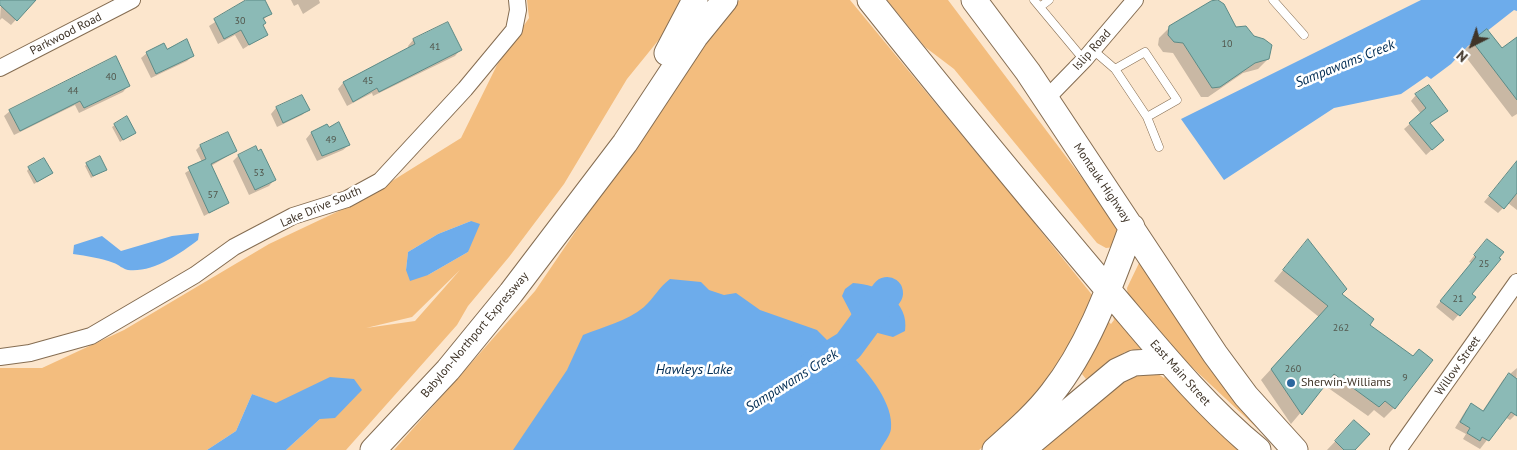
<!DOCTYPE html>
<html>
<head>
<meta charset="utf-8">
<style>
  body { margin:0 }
  #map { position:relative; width:1517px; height:450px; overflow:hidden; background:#fce6cd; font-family:"PT Sans",sans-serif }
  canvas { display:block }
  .north { position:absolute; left:1447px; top:20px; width:50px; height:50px; -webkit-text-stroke:4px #fff; paint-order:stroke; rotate:221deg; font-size:14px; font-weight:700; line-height:20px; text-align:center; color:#3f3428 }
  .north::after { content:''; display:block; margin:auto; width:18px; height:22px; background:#3f3428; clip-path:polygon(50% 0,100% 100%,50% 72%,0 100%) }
</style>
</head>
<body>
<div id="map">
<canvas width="1517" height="450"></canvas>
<div class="north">N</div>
</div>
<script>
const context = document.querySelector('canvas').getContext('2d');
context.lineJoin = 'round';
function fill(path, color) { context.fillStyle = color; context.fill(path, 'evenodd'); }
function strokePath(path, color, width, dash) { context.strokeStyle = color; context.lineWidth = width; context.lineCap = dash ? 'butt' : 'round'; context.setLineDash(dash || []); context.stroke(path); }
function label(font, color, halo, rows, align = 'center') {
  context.font = font + ' "PT Sans",sans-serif'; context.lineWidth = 5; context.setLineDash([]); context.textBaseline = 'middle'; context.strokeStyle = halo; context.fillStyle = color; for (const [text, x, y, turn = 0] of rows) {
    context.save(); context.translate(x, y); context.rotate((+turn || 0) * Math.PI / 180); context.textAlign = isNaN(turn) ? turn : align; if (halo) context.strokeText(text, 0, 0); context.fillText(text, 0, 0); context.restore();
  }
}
fill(new Path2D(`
  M527 0H684L670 26 627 79 564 184 509 257 468 306 457 325 346 450H286L320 419 302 393 276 404 252 394 236 431 207 450H0V368H42L124 330 269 244 360 201 461 138 497 65 529 18ZM471 221 468 252 428 275 406 270 408 252 438 234ZM460 270 415 321 366 328 412 317Z
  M740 0H850L984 162 1036 221 1035 224 1093 296 1090 299 1093 304 1048 385 1009 424 979 450H394L535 291 684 72 729 8Z
  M887 0H948L1119 227 1115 247 1106 248 1097 243 954 69 925 47Z
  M1140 261 1257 425 1256 427 1165 342 1128 297 1127 288Z
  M1112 312 1145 349 1125 352 1086 379 1082 374 1108 321 1111 324 1114 320Z
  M1151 369 1164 378 1168 372 1244 450H1040L1123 375Z`), '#f3bd7e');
fill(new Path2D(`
  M1421 0H1517V11L1514 10 1468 46 1451 64 1431 79 1427 76 1401 94 1334 108 1224 180 1181 119Z
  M471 221 480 224 468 252 428 275 410 281 406 270 408 252 438 234Z
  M199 233 198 240C180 254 152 273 128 270 123 269 119 265 114 263 101 258 87 256 73 254L74 245 102 236 121 251 172 236Z
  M670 279 701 282 709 290 724 295 736 293 760 310 817 330 829 342 837 346 842 342 855 350 853 357C869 374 894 404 891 429 890 436 883 444 880 450H513L567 370 583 335C603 327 627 321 644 307 654 298 659 287 670 279Z
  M853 283C879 284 910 302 905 331L893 337 874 332 860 344 847 335 854 319 842 296 845 289Z
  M330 377 354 379 362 390 335 418 320 419 286 450H207L236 431 252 394 276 403Z`), '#6daceb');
fill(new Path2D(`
  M1 0H34L11 25 2 18 0 20Z
  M249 0H264L271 13 263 20 262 26 266 34 243 49 235 35 218 44 209 26Z
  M291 0H319L320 3 303 14 298 4 294 6Z
  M448 24 460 50 455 56 373 96 372 93 347 106 338 89 343 83 409 49 408 46 413 40Z
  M1170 27 1235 28 1268 59 1258 69 1243 73 1208 97H1201L1173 53 1163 52 1158 45 1159 38Z
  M1473 42 1502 50 1517 49V114L1512 117 1462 52Z
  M167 50 193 55 187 61 151 78 141 58 147 53Z
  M128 86 123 92 79 113 75 105 14 135 4 116 10 111Z
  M1416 95 1446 111 1429 124 1437 145 1426 155 1404 129 1421 114 1411 101Z
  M302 96 308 110 302 115 277 127 271 114 276 108Z
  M115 125 134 133 120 142 112 127Z
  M327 126 349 145 343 150 317 161 306 139 311 133Z
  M227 133 236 151 211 166 228 203 204 216 185 173 202 162 196 150 200 146Z
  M255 148 274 180 269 186 249 195 233 161 238 156Z
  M87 164 105 170 91 178 85 166Z
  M29 168 49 175 34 184 27 171Z
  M1517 168V210L1508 203 1498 213 1484 202 1509 172Z
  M1307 241 1340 295 1368 325 1394 408 1384 418 1374 410 1368 416 1324 385 1291 424 1261 380 1319 317 1274 281Z
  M1482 246 1470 294 1474 297 1453 321 1436 307 1471 263 1469 262Z
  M1517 368 1515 415 1510 420 1505 417 1480 449 1463 439 1466 434 1455 428 1466 410 1472 405 1482 412 1503 380Z
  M1344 432 1353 450H1327Z`), '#0003');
strokePath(new Path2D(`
  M812 368 848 346 887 293`), '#6daceb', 32);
const building = new Path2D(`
  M0 0H36L17 21 0 5Z
  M246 0H265L272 14 263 18 266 23 263 25 268 35 249 45 241 30 224 39 214 19Z
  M1218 0 1224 4 1236 27 1246 26 1254 36 1264 39 1272 45 1269 59 1255 63 1220 87 1212 88 1183 43 1174 42 1168 35 1169 26 1211 1Z
  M448 22 462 50 379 92 377 88 353 102 343 82 415 44 413 39Z
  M1487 29 1502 48 1517 37V100L1472 41Z
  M187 39 194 56 156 74 146 52 164 43 167 49Z
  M116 56 130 86 84 108 80 101 20 131 9 110Z
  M1429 85 1448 111 1430 123 1444 140 1432 150 1409 123 1426 108 1415 94Z
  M302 95 310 110 283 123 276 107Z
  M127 116 136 133 123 140 114 124Z
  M339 122 350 145 322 156 311 132 327 124 329 127Z
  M228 132 237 151 211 164 229 203 209 213 188 167 206 159 200 145Z
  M256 146 258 151 261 149 276 180 255 190 238 155Z
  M100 156 107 170 93 176 86 163Z
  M44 158 53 173 37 182 28 167Z
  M1517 161V193L1504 209 1489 196Z
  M1308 239 1347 289 1342 294 1374 319 1370 325 1413 356 1419 349 1433 360 1395 409 1385 401 1379 407 1334 374 1302 415 1271 369 1328 306 1283 270Z
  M1487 239 1504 252 1499 258 1501 259 1472 294 1476 297 1460 316 1440 301 1476 257 1474 255Z
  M1509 373 1517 379V416L1511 412 1489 441 1482 437 1480 441 1467 433 1470 428 1460 422 1471 403 1483 411Z
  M1354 420 1370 434 1355 450H1344L1335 441Z`);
fill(building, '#8bbab6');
strokePath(building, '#5c8a86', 1);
const lane = new Path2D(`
  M1034 0 1084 60
  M1273 0 1304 35
  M1040 7 1049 0
  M1093 50 1115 69 1147 117 1177 100 1145 52 1115 69
  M1147 117 1159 147`);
const street = new Path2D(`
  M0 68 132 0
  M1046 99 1084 60 1135 0
  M0 357 30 353 91 336 195 275 234 247 293 216 347 199 380 181 465 89 514 30 518 10 517 0
  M1398 450 1517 282`);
const primary = new Path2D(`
  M870 0C948 98 1027 194 1108 290 1156 346 1201 403 1258 450
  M974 0 1028 72 1215 354 1246 396 1295 450
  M667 53 695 0
  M373 450 448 370 511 293 625 143 695 37 725 0
  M995 450C1015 432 1036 414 1052 393 1090 345 1111 283 1132 227
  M1022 450 1117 371 1134 363 1168 361`);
strokePath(lane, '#856d52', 9);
strokePath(street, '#856d52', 18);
strokePath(primary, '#856d52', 27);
strokePath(lane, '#fff', 8);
strokePath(street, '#fff', 16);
strokePath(primary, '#fff', 25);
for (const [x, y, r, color] of [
  [1291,383,5,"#2c679e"]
]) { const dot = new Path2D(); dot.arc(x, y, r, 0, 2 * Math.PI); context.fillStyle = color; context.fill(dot); strokePath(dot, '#fff', 2); }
label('10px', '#52564c', null, [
  ["30",240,21],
  ["10",1227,44],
  ["41",435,47],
  ["40",111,77],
  ["45",368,81],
  ["44",73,91],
  ["49",331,140],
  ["53",259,173],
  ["57",213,195],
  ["25",1484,264],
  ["21",1458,299],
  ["262",1341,328],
  ["260",1293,369],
  ["9",1405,378]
]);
label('12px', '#3f3428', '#fff', [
  ["Parkwood Road",66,34,-27],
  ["Islip Road",1092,50,-48],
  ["Montauk Highway",1102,183,56],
  ["Lake Drive South",321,207,-23],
  ["Babylon-Northport Expressway",475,335,-50],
  ["Willow Street",1458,366,-55],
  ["East Main Street",1180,373,48]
]);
label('12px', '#3f3428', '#fff', [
  ["Sherwin-Williams",1301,383]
], 'left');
label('italic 14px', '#002c53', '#fff', [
  ["Sampawams Creek",1345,64,-22],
  ["Hawleys Lake",694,370],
  ["Sampawams Creek",792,381,-32]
]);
</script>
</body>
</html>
